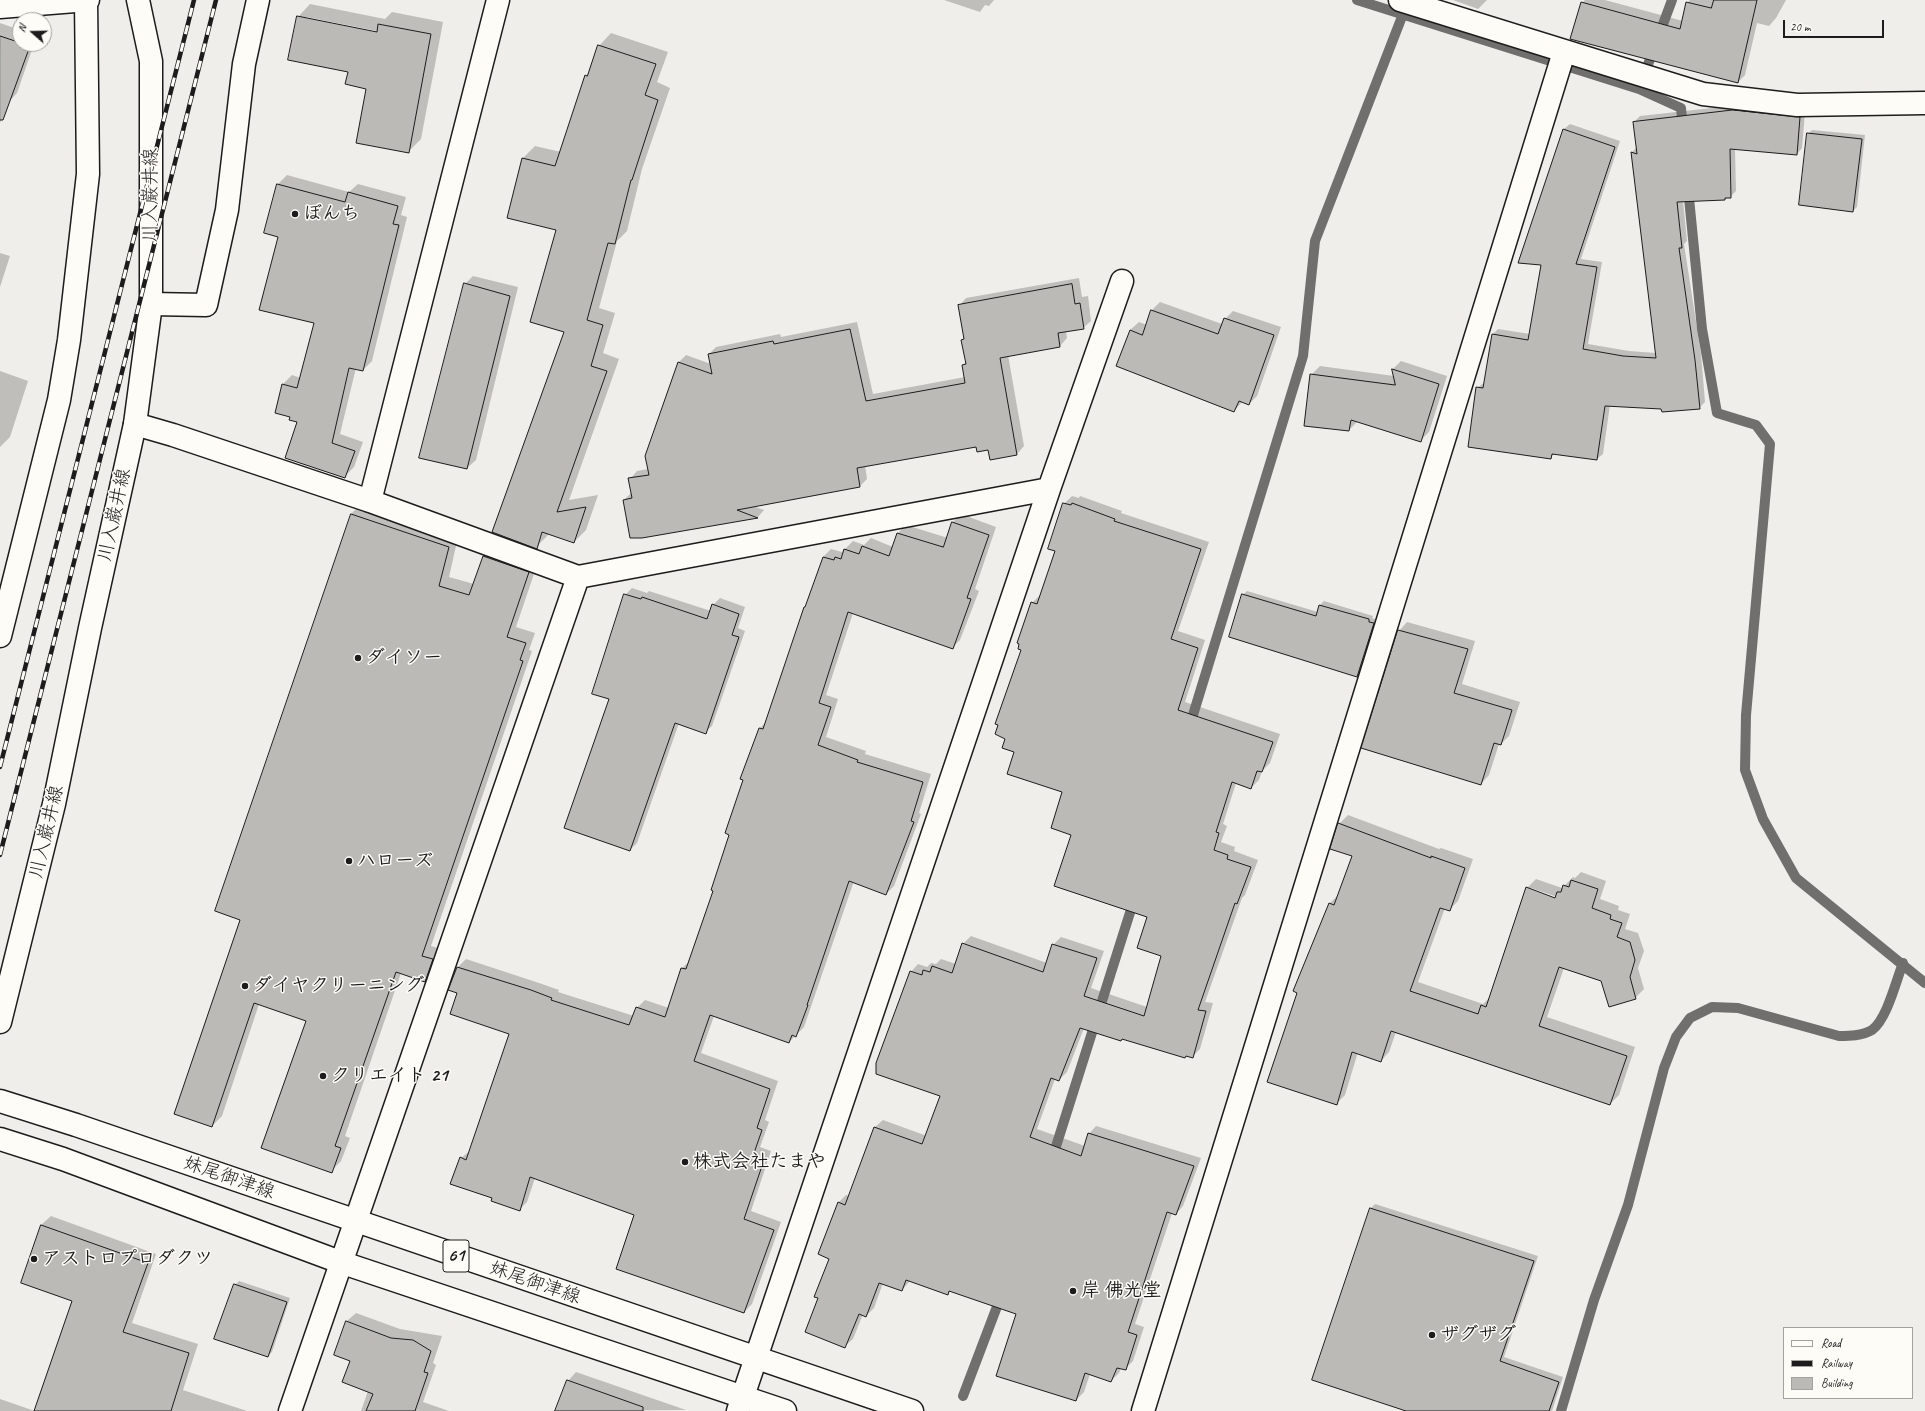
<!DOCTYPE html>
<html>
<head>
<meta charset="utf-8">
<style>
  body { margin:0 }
  #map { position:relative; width:1925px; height:1411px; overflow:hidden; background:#f0eeea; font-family:Caveat,sans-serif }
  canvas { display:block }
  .legend { position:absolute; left:1783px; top:1327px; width:130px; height:72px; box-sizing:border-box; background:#fdfcf7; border:1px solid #a3a29f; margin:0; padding:5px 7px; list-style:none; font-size:12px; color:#1c1c1c }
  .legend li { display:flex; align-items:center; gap:8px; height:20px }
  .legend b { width:20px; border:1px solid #a3a29f }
  .north { position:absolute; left:12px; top:12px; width:40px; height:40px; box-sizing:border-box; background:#fdfcf7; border:1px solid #a3a29f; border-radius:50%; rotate:290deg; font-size:11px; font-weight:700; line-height:16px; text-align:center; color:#1c1c1c }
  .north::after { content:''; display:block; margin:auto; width:14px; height:18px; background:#1c1c1c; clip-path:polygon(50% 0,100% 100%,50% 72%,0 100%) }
  .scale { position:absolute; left:1783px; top:20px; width:101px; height:18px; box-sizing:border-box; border:2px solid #1c1c1c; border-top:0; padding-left:5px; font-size:12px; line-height:14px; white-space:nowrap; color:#1c1c1c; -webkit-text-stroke:3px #fdfcf7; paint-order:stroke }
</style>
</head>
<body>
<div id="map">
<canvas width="1925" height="1411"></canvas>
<ul class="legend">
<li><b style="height:5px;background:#fdfcf7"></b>Road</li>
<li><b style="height:5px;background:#1c1c1c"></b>Railway</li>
<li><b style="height:11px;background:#bbbab6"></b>Building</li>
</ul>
<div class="north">N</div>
<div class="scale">20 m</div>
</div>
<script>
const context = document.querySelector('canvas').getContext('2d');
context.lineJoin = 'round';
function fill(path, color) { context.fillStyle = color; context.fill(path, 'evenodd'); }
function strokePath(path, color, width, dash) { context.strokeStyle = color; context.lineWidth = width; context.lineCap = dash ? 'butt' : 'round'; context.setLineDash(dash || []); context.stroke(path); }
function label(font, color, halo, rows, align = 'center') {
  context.font = font + ' Caveat,"Klee One",sans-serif'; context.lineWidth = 3; context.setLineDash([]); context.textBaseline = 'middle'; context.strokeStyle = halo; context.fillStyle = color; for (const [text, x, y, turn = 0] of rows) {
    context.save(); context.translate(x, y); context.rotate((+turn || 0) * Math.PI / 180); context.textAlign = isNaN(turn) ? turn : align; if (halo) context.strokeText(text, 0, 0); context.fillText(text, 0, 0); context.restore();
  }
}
fill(new Path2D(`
  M944 0H994L989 6 985 5 980 12Z
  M1453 0H1487L1478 9Z
  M1585 0H1605L1683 21 1687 3 1690 0H1786L1776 18 1769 26 1757 23 1745 75 1738 82 1582 3Z
  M310 4 385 19 392 12 443 22 421 139 408 152 367 88 298 17ZM306 17 382 32 381 34 306 19Z
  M0 23 20 30V44H34L17 93 7 104 0 123Z
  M611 33 668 52 657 82 670 88 642 169 627 231 617 241 599 308 615 313 603 353 619 359 569 500 598 495 586 530 574 542 549 534 536 547 565 331 557 229 508 217 523 158 535 146 561 152 586 76 589 73 599 46Z
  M1739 105 1805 112 1802 148 1797 154 1735 149 1736 191 1730 197 1724 199 1683 201 1687 241 1684 244 1701 354 1705 402 1699 408H1662L1610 405 1603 454 1597 459 1555 453 1550 458 1477 388 1485 382 1493 334 1498 329 1530 334 1542 264 1519 262 1564 129 1570 124 1620 141 1581 259 1602 262 1588 344 1629 351 1656 353 1632 152 1637 147 1634 122 1640 116Z
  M1812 130 1865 135 1857 207 1853 211 1808 134Z
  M287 175 349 192 358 184 406 197 401 215 407 217 372 361 363 370 356 368 340 434 363 442 354 467 345 476 298 421 291 416 276 413 283 384 292 375 301 378 315 322 279 236 265 232 278 184Z
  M0 253 10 256 0 287Z
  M473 276 518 287 476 460 467 468 465 284Z
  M1079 278 1082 297 1088 296 1091 321 1083 328 1066 331 1067 338 1060 346 1008 355 1024 446 1017 454 991 459 988 449 977 446 865 465 867 479 860 486 753 506 764 510 758 517 642 537 624 500 632 492 630 479 637 471 648 469 679 362 686 355 711 364 709 354 716 347 780 334 781 337 857 322 873 394 965 377 963 365 966 362 962 340 965 337 959 306 966 298Z
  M1160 302 1222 324 1225 319 1233 311 1281 327 1257 396 1249 404 1243 401 1234 411 1117 365 1130 330 1139 322 1147 325 1152 310Z
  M1401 361 1447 376 1429 432 1421 440 1357 422 1349 430 1311 375 1320 366 1394 376 1393 369Z
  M0 371 28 381 10 437 0 447Z
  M1072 496 1079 498 1080 496 1122 511 1121 513 1209 542 1178 631 1205 640 1185 702 1280 734 1270 763 1262 771 1259 780 1251 788 1236 783 1223 824 1227 826 1221 842 1235 847 1234 851 1258 860 1245 895 1242 898 1205 1002 1213 1003 1200 1049 1192 1057 1084 1028 1067 1072 1059 1080 1055 1079 1037 1129 1085 1146 1089 1134 1096 1126 1201 1158 1183 1206 1176 1214 1172 1213 1135 1324 1144 1327 1133 1361 1125 1369 1121 1368 1119 1373 1111 1381 1090 1374 1084 1392 1076 1400 1017 1313 951 1290 947 1294 910 1281 902 1290 883 1283 874 1308 866 1316 863 1314 853 1339 845 1346 819 1298 830 1258 838 1203 846 1195 850 1196 875 1127 883 1120 927 1136 941 1096 911 972 918 964 927 967 931 963 936 964 941 959 956 964 963 944 971 936 1047 963 1053 945 1061 937 1104 951 1091 988 1147 1007 1163 955 1149 917 1072 835 1063 791 1015 752 1023 650 1032 603 1040 595H1041L1056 551 1064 504Z
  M361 504 458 537 449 577 474 584 484 556 494 546 538 562 516 627 535 633 529 650 532 651 431 946 442 949 434 971 425 981 401 973 345 1136 350 1138 341 1161 331 1171 307 1020 259 1004 222 1116 212 1126 241 919 351 514Z
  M961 514 996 527 975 589 979 591 960 640 952 648 853 613 826 695 838 699 826 737 866 751 865 754 931 774 919 813 921 814 894 886 886 894 854 881 804 1027 789 1042 714 1016 701 1053 778 1081 765 1120 769 1122 760 1147 771 1151 751 1211 781 1222 752 1304 744 1312 635 1215 535 1178 527 1202 519 1210 493 1198 461 1158 471 1150 511 1033 458 992V967L466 959 539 983 559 990 558 992 634 1016 637 1008 645 1000 669 1008 682 968 690 961 714 890 760 728 766 722 805 607 807 605 823 557 831 549 842 552 853 541 864 545 871 538 893 547 898 533 906 525 948 538 953 522Z
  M632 588 647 593 649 591 711 611 713 605 720 598 745 607 738 628 745 631 712 726 705 732 679 723 637 843 630 850 610 698 625 595Z
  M1247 591 1318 612 1320 605 1324 601 1373 616 1372 618 1377 620 1361 672 1357 676 1243 595Z
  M1407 622 1475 641 1462 684 1520 702 1509 736 1501 744H1499L1489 775 1481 784 1399 631Z
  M1348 815 1439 849 1441 848 1473 859 1458 901 1449 910 1445 908 1418 982 1483 1004 1490 997 1527 888 1536 879 1562 888 1573 877 1575 878 1581 872 1606 881 1600 899 1619 906 1618 910 1630 914 1625 929 1638 933 1644 951 1638 968 1644 989 1635 998 1602 981 1564 968 1547 1017 1635 1047 1619 1095 1610 1104 1396 1032 1389 1052 1381 1061 1358 1052 1345 1095 1336 1104 1329 904 1338 895 1353 855 1339 824ZM1531 888 1560 898V900L1531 890Z
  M1375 1204 1538 1256 1504 1357 1563 1377 1552 1411H1409L1370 1209Z
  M51 1216 156 1254 132 1323 198 1344 183 1390 247 1411H35L74 1301 41 1225Z
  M239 1281 290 1298 272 1352 268 1356 235 1285Z
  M356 1313 400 1329 442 1336 433 1363 436 1365 423 1402 449 1411H361L368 1391 351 1360 347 1321Z
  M576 1372 686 1410 556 1411 568 1381Z
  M0 1399 35 1411H0Z`), '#0003');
strokePath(new Path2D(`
  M1357 0 1639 89 1681 108 1683 129
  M1643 78 1672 0
  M1688 188 1702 329 1717 413 1756 425 1770 444 1746 715 1745 770 1763 819 1796 878 1925 983
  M1189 728 1303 356 1315 241 1403 14
  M1052 1159 1134 900
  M963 1396 1001 1296
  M1561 1411 1594 1300 1628 1205 1664 1068 1676 1037 1690 1018 1712 1007 1738 1008 1839 1036C1849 1036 1862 1036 1872 1030 1887 1019 1896 981 1903 963`), '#706f6d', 10);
const building = new Path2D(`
  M1714 0H1757L1738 83 1570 39 1581 2 1680 29 1686 2 1711 8Z
  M297 16 377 32 378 24 431 34 409 153 356 143 366 89 345 84 348 72 288 60Z
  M0 36 30 46 3 120H0Z
  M598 45 656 64 645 95 658 100 632 180H631L615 244 608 243 587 320 603 325 591 366 607 371 557 512 586 507 574 543 542 532 537 549 492 532 564 332 530 322 556 230 507 218 522 158 555 166 585 75 587 76Z
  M1733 110 1800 117 1797 155 1730 149 1731 198H1725V200L1677 202 1682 248H1679L1695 360 1700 409 1662 412 1661 409 1605 406 1597 460 1552 454 1551 459 1468 447 1476 387 1483 388 1492 334 1528 340 1541 265 1518 263 1563 129 1615 147 1576 264 1597 267 1583 349 1623 356 1656 358 1631 152 1637 154 1633 122Z
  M1807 133 1862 139 1853 212 1799 205Z
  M277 184 345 202 348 192 398 206 393 224 399 225 363 371 349 368 332 443 355 451 345 478 285 458 297 422 289 420 290 417 275 413 282 384 297 388 314 323 259 310 278 237 264 233Z
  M464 283 510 296 467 469 419 458Z
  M1072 284 1075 304 1080 303 1084 329 1058 333 1060 347 1000 358 1017 455 990 460 988 450 977 452 976 447 857 468 860 487 737 510 758 518 642 538H630L623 500 632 498 628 478 649 475 645 456 678 362 712 374 708 354 773 341 774 344 850 329 866 401 965 383 962 365 966 364 961 340 964 339 958 305Z
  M1151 310 1218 334 1224 318 1274 335 1249 405 1239 401 1234 412 1116 366 1130 330 1142 335Z
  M1392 369 1439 384 1421 442 1351 420 1349 431 1304 426 1310 374 1395 385Z
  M1063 503 1071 505 1072 503 1115 519 1114 521 1201 549 1171 639 1198 648 1178 710 1273 742 1262 772 1257 771 1251 789 1232 782 1216 832 1219 833 1214 850 1228 855 1227 859 1251 867 1237 904 1235 903 1198 1010 1206 1011 1193 1058 1186 1056 1185 1058 1122 1039 1121 1041 1080 1028 1059 1081 1051 1078 1030 1137 1081 1156 1088 1133 1194 1166 1176 1215 1167 1212 1128 1332 1137 1335 1126 1370 1117 1368 1111 1382 1085 1373 1076 1401 996 1376 1016 1314 949 1291 948 1295 906 1280 902 1291 879 1283 866 1317 859 1314 845 1348 805 1332 818 1298 814 1297 829 1259 818 1254 838 1202 845 1205 874 1127 922 1144 940 1096 876 1074V1063L910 971 922 975 923 970 930 972 932 966 952 973 962 943 1043 972 1052 944 1097 958 1084 996 1144 1016 1161 956 1137 948 1147 917 1054 886 1071 835 1051 828 1062 792 1007 774 1014 752 1002 748 1005 739 995 734 998 725 995 724 1021 650 1018 649 1019 644 1017 643 1031 602 1037 604 1055 551 1048 549Z
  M351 514 449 547 439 586 469 595 483 556 529 572 507 637 526 643 520 660 523 661 422 956 433 959 425 982 396 972 335 1146 341 1148 332 1173 261 1148 306 1021 254 1003 212 1127 174 1114 240 920 215 911Z
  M952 522 989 535 967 598 971 599 953 649 848 612 819 703 831 707 818 745 858 760 857 762 923 782 911 821 914 822 886 895 849 881 807 1005H808L796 1037 792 1035 789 1043 710 1015 694 1061 770 1089 757 1128 762 1130 753 1156 764 1160 744 1219 774 1230 744 1313 616 1269 634 1215 530 1177 520 1211 491 1201 492 1198 450 1184 460 1157 466 1160 509 1034 450 1014 457 993 448 990 457 967 531 990 552 998 551 1000 629 1025 636 1007 665 1017 681 968 686 969 713 891 711 890 729 835 725 833 743 780 740 779 759 728 763 729 804 607H805L823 557 834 560 835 557 841 559 844 549 859 554 862 546 889 556 897 533 943 547Z
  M624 594 641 599 642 597 707 619 712 604 739 614 732 635 739 637 706 734 675 723 630 851 564 828 609 699 592 694Z
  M1242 594 1316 616 1319 605 1369 619V622L1374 623 1357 677 1229 637Z
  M1398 630 1468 649 1454 693 1512 710 1501 745 1494 743 1481 785 1361 748Z
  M1338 823 1431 858V856L1465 868 1450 911 1440 908 1410 991 1478 1014 1481 1005 1486 1007 1526 887 1555 898 1557 892H1561L1563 885 1569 887 1571 880 1598 889 1592 908 1611 915 1610 919 1622 923 1617 937 1630 942 1635 960 1630 977 1636 999 1609 1007 1601 981 1559 967 1539 1026 1627 1056 1610 1105 1391 1031 1381 1062 1352 1052 1337 1105 1267 1082 1297 993 1293 991 1329 903 1334 905 1352 856 1330 849Z
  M1370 1208 1534 1261 1500 1361 1559 1382 1549 1411H1406L1312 1380Z
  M41 1225 148 1263 123 1332 189 1353 171 1411H34L72 1301 21 1283Z
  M234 1284 287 1302 268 1357 214 1339Z
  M346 1321 391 1338 413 1340 431 1351 424 1372 428 1373 415 1411H366L373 1394 342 1382 350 1361 334 1355Z
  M567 1380 643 1407V1411H555Z`);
fill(building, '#bbbab6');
strokePath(building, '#1c1c1c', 1);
const minor = new Path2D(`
  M1400 0 1703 94 1797 105 1925 103
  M0 7 88 0
  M151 304 206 305 227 210 244 64 258 0
  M135 424 173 435 370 501 578 577 1049 489
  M370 501 498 0
  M290 1411 578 577
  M738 1411 1049 489 1122 281
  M1143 1411 1564 52`);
const major = new Path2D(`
  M0 636 59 400 69 340 88 174 86 0
  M0 1022 54 804 90 628 135 424 151 304V61L138 0
  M0 1101 76 1125 912 1411
  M0 1139 63 1159 340 1262 785 1411`);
strokePath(minor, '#1c1c1c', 25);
strokePath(major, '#1c1c1c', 25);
strokePath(minor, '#fdfcf7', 22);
strokePath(major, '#fdfcf7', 22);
const rail = new Path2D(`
  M0 767 194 0
  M0 855 216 0`);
strokePath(rail, '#1c1c1c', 4.5);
strokePath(rail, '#fdfcf7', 3, [9]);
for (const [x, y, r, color] of [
  [295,214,4,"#1c1c1c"],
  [358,658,4,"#1c1c1c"],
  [349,861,4,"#1c1c1c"],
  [245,986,4,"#1c1c1c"],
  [323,1076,4,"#1c1c1c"],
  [685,1162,4,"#1c1c1c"],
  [34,1259,4,"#1c1c1c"],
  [1073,1291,4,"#1c1c1c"],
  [1432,1335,4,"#1c1c1c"]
]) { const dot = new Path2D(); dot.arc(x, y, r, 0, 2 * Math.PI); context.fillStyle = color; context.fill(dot); strokePath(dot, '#fdfcf7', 1.5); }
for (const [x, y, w] of [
  [456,1256,26]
]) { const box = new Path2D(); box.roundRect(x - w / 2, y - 16, w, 32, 3); context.fillStyle = '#fdfcf7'; context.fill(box); strokePath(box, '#1c1c1c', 1); }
label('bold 18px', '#1c1c1c', null, [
  ["61",456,1256]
]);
label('19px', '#1c1c1c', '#fdfcf7', [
  ["川入巌井線",151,195,-90],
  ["川入巌井線",115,515,-78],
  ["川入巌井線",47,832,-77],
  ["妹尾御津線",229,1178,19],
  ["妹尾御津線",535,1283,19]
]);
label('bold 19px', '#1c1c1c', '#fdfcf7', [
  ["ぼんち",303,214],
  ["ダイソー",366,658],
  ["ハローズ",357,861],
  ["ダイヤクリーニング",253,986],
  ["クリエイト 21",331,1076],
  ["株式会社たまや",693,1162],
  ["アストロプロダクツ",42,1259],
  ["岸 佛光堂",1081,1291],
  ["ザグザグ",1440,1335]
], 'left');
</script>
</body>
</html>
